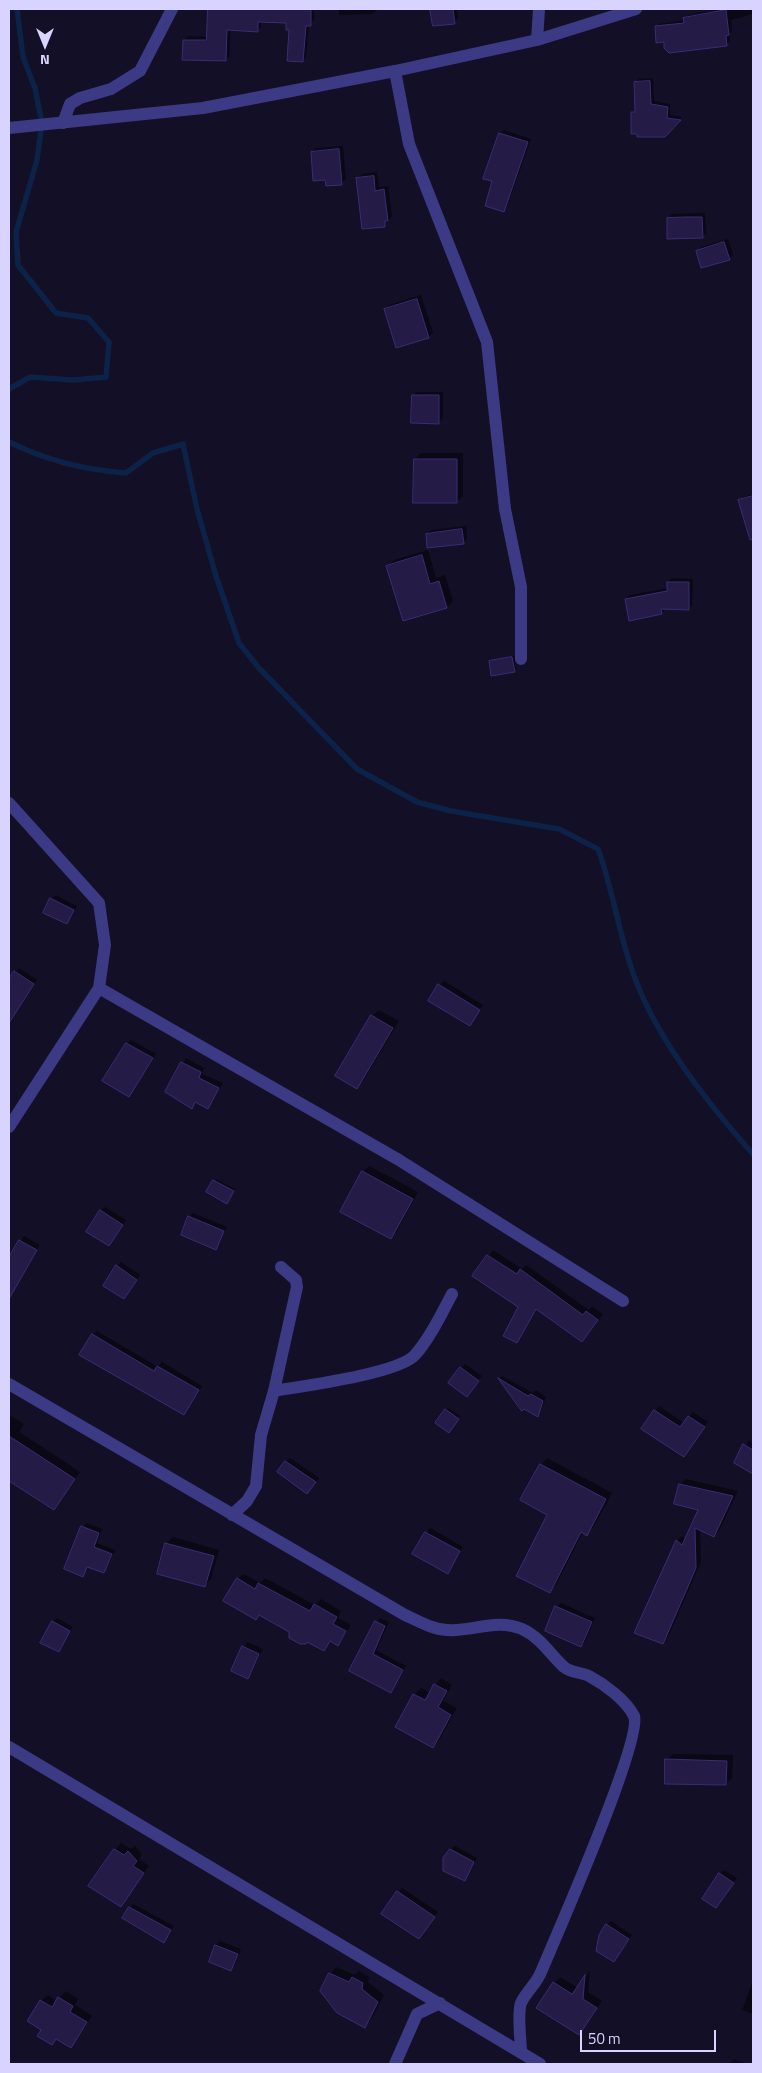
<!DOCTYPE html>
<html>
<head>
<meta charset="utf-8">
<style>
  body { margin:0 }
  #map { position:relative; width:762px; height:2073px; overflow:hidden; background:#130f26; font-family:"Titillium Web",sans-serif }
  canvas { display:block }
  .frame { position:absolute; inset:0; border:10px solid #d9d4ff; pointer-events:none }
  .north { position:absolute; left:20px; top:20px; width:50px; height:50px; -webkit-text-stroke:4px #130f26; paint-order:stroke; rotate:180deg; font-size:14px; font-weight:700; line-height:20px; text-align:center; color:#d9d4ff }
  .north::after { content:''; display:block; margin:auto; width:18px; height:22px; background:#d9d4ff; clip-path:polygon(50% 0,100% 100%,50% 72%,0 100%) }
  .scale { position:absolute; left:580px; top:2030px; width:136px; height:22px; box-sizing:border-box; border:2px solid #d9d4ff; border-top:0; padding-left:6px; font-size:15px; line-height:18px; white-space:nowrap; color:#d9d4ff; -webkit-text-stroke:4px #130f26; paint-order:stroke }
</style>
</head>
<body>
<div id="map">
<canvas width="762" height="2073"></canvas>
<div class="frame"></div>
<div class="north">N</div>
<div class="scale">50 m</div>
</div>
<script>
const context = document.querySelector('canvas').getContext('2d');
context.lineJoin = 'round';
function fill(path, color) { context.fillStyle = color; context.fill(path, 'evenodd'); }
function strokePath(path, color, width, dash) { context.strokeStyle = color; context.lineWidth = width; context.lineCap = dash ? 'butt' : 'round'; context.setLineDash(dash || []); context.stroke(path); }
fill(new Path2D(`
  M209 9H314V20L309 24 306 57 303 61 287 22 261 21V27L257 31 230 29V56L226 60 184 40 188 36 208 37Z
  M339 9H389L377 10 372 14 339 15Z
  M432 9H457L458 18 454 22 434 25Z
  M721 9H753V14L731 20 732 31 729 34 730 41 726 44 666 40 656 27 659 24 685 20 688 15Z
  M653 78 654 101 670 104V115L682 117 665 136 632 113 636 109 635 82 639 79Z
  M504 130 531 139 507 207 504 210 494 181 500 133Z
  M343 146 346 179 341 183 326 179 312 152 316 148Z
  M377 172 379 187 388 186 392 216 385 225 358 178 362 174Z
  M705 213 706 233 702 237 668 218 672 214Z
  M728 239 733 255 729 259 697 251 701 247Z
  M421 295 433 332 429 337 397 347 385 309 389 305Z
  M417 392H443V418L439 422 413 396Z
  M421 453H463V496L456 502 415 459Z
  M753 494V519L745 521 739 501 743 497Z
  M466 526 467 538 463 543 427 534 431 530Z
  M428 550 436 578 445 575 453 601 447 607 388 566 394 560Z
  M672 578 693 579 692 605 688 609H665L661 613 626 599 630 595 668 588V582Z
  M514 656 516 669 514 671 490 662Z
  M56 895 77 906 67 922 51 899Z
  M19 968 37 980 12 1016 9 1014V981Z
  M444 981 483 1005 470 1024 439 985Z
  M379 1010 399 1021 363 1081 356 1088 372 1016Z
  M131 1040 156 1054 129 1095 127 1044Z
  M186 1058 204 1068 202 1074 223 1083 208 1107 196 1101 191 1107 166 1092Z
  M369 1166 418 1192 397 1231 391 1238 363 1172Z
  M216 1179 235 1189 228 1201 208 1192Z
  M105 1207 126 1220 109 1245 100 1211Z
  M193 1213 227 1227 215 1248 189 1217Z
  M24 1236 40 1245 15 1286 9 1282V1259Z
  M493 1250 522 1269 526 1265 589 1310 592 1306 603 1314 587 1336 582 1341 537 1308 517 1342 520 1306 474 1276Z
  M121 1262 140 1275 124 1298 117 1266Z
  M97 1331 158 1367 162 1362 202 1386 188 1409 184 1413 93 1335Z
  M465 1364 482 1376 471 1391 450 1383Z
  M502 1376 533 1393 536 1390 546 1397 541 1411 537 1415 524 1407 522 1409 499 1379Z
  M659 1406 684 1423 693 1412 708 1422 684 1456 643 1428Z
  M448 1408 460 1416 450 1430 437 1423Z
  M9 1415 24 1424 19 1432 80 1472 54 1508 20 1468 9 1461Z
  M749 1441 753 1444V1472L735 1463Z
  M290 1458 319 1478 311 1489 286 1462Z
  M547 1458 612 1493 593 1528 586 1534 583 1532 556 1585 550 1591 549 1514 541 1465Z
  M686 1479 738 1491 719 1531 714 1536 700 1529 701 1562 668 1637 663 1642 677 1541 682 1536 686 1539 700 1509 676 1503 681 1484Z
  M87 1523 102 1529 97 1543 115 1550 107 1568 103 1572 89 1566 82 1575V1527Z
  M430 1528 463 1547 447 1572 414 1554Z
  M173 1537 219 1550 211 1579 205 1586 166 1544Z
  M243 1574 260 1583 265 1578 315 1605 321 1599 341 1611 338 1618 351 1625 338 1644 331 1641 324 1650 261 1614 256 1619 238 1579Z
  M561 1603 595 1618 585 1642 581 1646 556 1607Z
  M57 1618 73 1627 58 1651 53 1622Z
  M380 1618 389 1622 376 1650 406 1666 391 1691 350 1671Z
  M247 1642 263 1649 248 1678 232 1671Z
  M441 1678 452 1685 443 1701 457 1708 439 1740 433 1746 414 1695 421 1688 430 1693Z
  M673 1754 733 1755 732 1778 726 1784 666 1760Z
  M121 1843 131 1849 135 1846 142 1854 139 1859 149 1866 120 1906 90 1886Z
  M455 1846 477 1858 465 1880 450 1850Z
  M724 1870 737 1878 716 1906 720 1874Z
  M402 1888 438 1912 423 1934 383 1914Z
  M133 1904 174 1926 164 1941 124 1918Z
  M611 1921 632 1935 614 1961 607 1925Z
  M220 1941 241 1949 235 1965 231 1969 216 1945Z
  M336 1967 355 1975 359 1971 369 1977 368 1982 384 1995 371 2020 365 2026 330 1974Z
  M590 1971 588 1992 602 2001 579 2034 554 1983 560 1977 578 1988Z
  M753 1981V2014L742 2010Z
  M66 1991 78 1999 75 2005 92 2016 70 2046 41 2001 48 1995 57 2001Z
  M734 2059 747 2064H729Z`), '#0007');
strokePath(new Path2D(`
  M9 389 30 377 73 380 106 377 109 342 88 318 56 313 18 265 16 232 37 160 42 123 35 88 23 57 17 9
  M9 442C45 460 86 470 126 473L153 453 183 444 197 509 216 576 239 643 259 668 357 769 417 802 451 811 559 829 598 849C614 892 619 938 636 981 659 1041 710 1106 753 1154`), '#0c2248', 5.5);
const building = new Path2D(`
  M208 9H311V26H306L303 62 287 61 289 30H286V23L258 22V32L227 30 226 61 182 60 183 40H206Z
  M430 9H453L455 24 433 26Z
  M726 10 729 35 726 36 727 46 669 53 664 48V42L656 43 655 26 684 23 683 18Z
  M650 81 651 104 668 107 667 118 681 120 665 137H637V134H631V112H635L634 82Z
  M499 133 528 142 504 212 485 206 492 181 483 179Z
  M339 149 342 185 326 186 325 180 313 181 311 152Z
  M374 176 375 191 384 189 388 221H385V227L362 229 356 178Z
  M686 217H702L703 238 667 239V218Z
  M724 242 730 260 701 268 696 251Z
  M417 299 429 338 396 348 384 309Z
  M412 395H439V424L411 423Z
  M414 459H457V503H413Z
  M753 496V539L750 540 738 500Z
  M462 529 464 544 427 548 426 534Z
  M422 555 430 584 439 581 447 608 403 621 386 566Z
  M667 582H689V610L661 609 662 614 629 621 625 599 667 591Z
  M512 657 515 672 491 676 489 661Z
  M50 898 74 910 67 924 43 913Z
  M14 971 34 984 9 1023V979Z
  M438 984 480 1010 470 1026 428 1001Z
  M371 1015 393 1028 357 1089 335 1076Z
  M126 1043 153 1058 129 1097 102 1081Z
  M181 1062 201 1072 199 1078 219 1088 208 1109 195 1102 192 1109 165 1092Z
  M362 1171 413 1199 391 1239 340 1212Z
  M213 1180 234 1191 227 1204 206 1192Z
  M100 1210 123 1225 109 1246 86 1232Z
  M188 1216 224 1231 216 1250 181 1235Z
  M19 1240 37 1250 9 1299V1257Z
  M487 1255 517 1274 520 1269 583 1315 586 1311 598 1320 582 1342 536 1309 517 1343 503 1336 518 1307 472 1276Z
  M116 1265 137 1280 124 1299 103 1286Z
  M92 1334 154 1371 157 1366 199 1390 184 1415 79 1355Z
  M460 1367 479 1381 467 1397 448 1383Z
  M498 1378 528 1396 531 1394 543 1401 538 1417 524 1409 522 1411Z
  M445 1409 459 1419 449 1433 435 1423Z
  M654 1410 680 1427 688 1416 705 1427 684 1457 641 1429Z
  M9 1436 75 1479 54 1510 9 1481Z
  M743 1444 753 1450V1474L734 1463Z
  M285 1461 316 1482 307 1494 277 1472Z
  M540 1464 606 1499 587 1536 581 1532 550 1593 516 1576 547 1515 520 1500Z
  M679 1484 733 1496 714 1537 695 1528 696 1568 663 1644 634 1633 676 1540 682 1545 698 1510 674 1504Z
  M81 1526 99 1533 94 1547 112 1554 104 1573 87 1567 83 1577 64 1569Z
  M425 1532 460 1551 448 1574 412 1554Z
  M165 1543 214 1556 205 1587 157 1574Z
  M237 1578 255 1589 258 1583 310 1611 314 1604 337 1617 333 1624 346 1631 338 1646 330 1641 324 1651 307 1642 306 1644H300L289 1638V1632L259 1615 256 1620 223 1601Z
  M555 1606 592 1622 581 1647 545 1631Z
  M52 1621 70 1631 59 1652 40 1643Z
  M375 1621 385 1626 373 1654 403 1670 391 1693 349 1671Z
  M242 1646 259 1654 248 1679 231 1671Z
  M434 1684 447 1691 438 1707 451 1715 433 1748 395 1727 413 1694 425 1700Z
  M665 1759 727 1761 726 1785 665 1784Z
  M114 1849 124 1855 128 1851 137 1861 133 1866 144 1873 121 1907 88 1886Z
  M450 1849 474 1862 465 1881 443 1871V1858Z
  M719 1873 734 1883 716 1908 702 1899Z
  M397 1891 435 1917 419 1939 381 1914Z
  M129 1907 171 1930 164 1943 122 1918Z
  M606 1924 629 1939 614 1962 596 1951 599 1935Z
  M215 1945 238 1954 231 1971 209 1962Z
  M329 1973 349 1982 352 1977 363 1983 362 1989 378 2002 365 2028 337 2013 320 1991Z
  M585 1975 583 1999 597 2008 579 2035 536 2008 553 1982 572 1994Z
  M58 1997 73 2006 70 2012 87 2022 71 2048 56 2039 52 2045 37 2036 41 2030 27 2021 40 2000 52 2007Z`);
fill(building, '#241b47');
strokePath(building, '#3b2d73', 1);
strokePath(new Path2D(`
  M537 40 539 9
  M395 71 409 144 487 342 505 509 521 587V659
  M63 123 70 104 80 98 111 89 140 71 172 9
  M9 128 203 108 395 71 537 40 636 9
  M9 803 99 903 105 945 99 988 9 1127
  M99 988 399 1160 623 1301
  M9 1384 405 1615C418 1621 432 1629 447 1630 473 1632 496 1618 522 1629 540 1637 550 1654 564 1667 571 1673 581 1672 589 1676 604 1684 626 1700 634 1716 643 1738 556 1937 541 1972 537 1983 526 1992 521 2003 517 2013 521 2041 521 2053
  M274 1391C303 1386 395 1374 414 1356 429 1340 442 1313 452 1294
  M232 1515 247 1501 256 1486 261 1435 274 1391 297 1287 296 1280 281 1267
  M9 1747 540 2064
  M395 2064 417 2014 440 2003`), '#3d3a85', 12);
</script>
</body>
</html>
